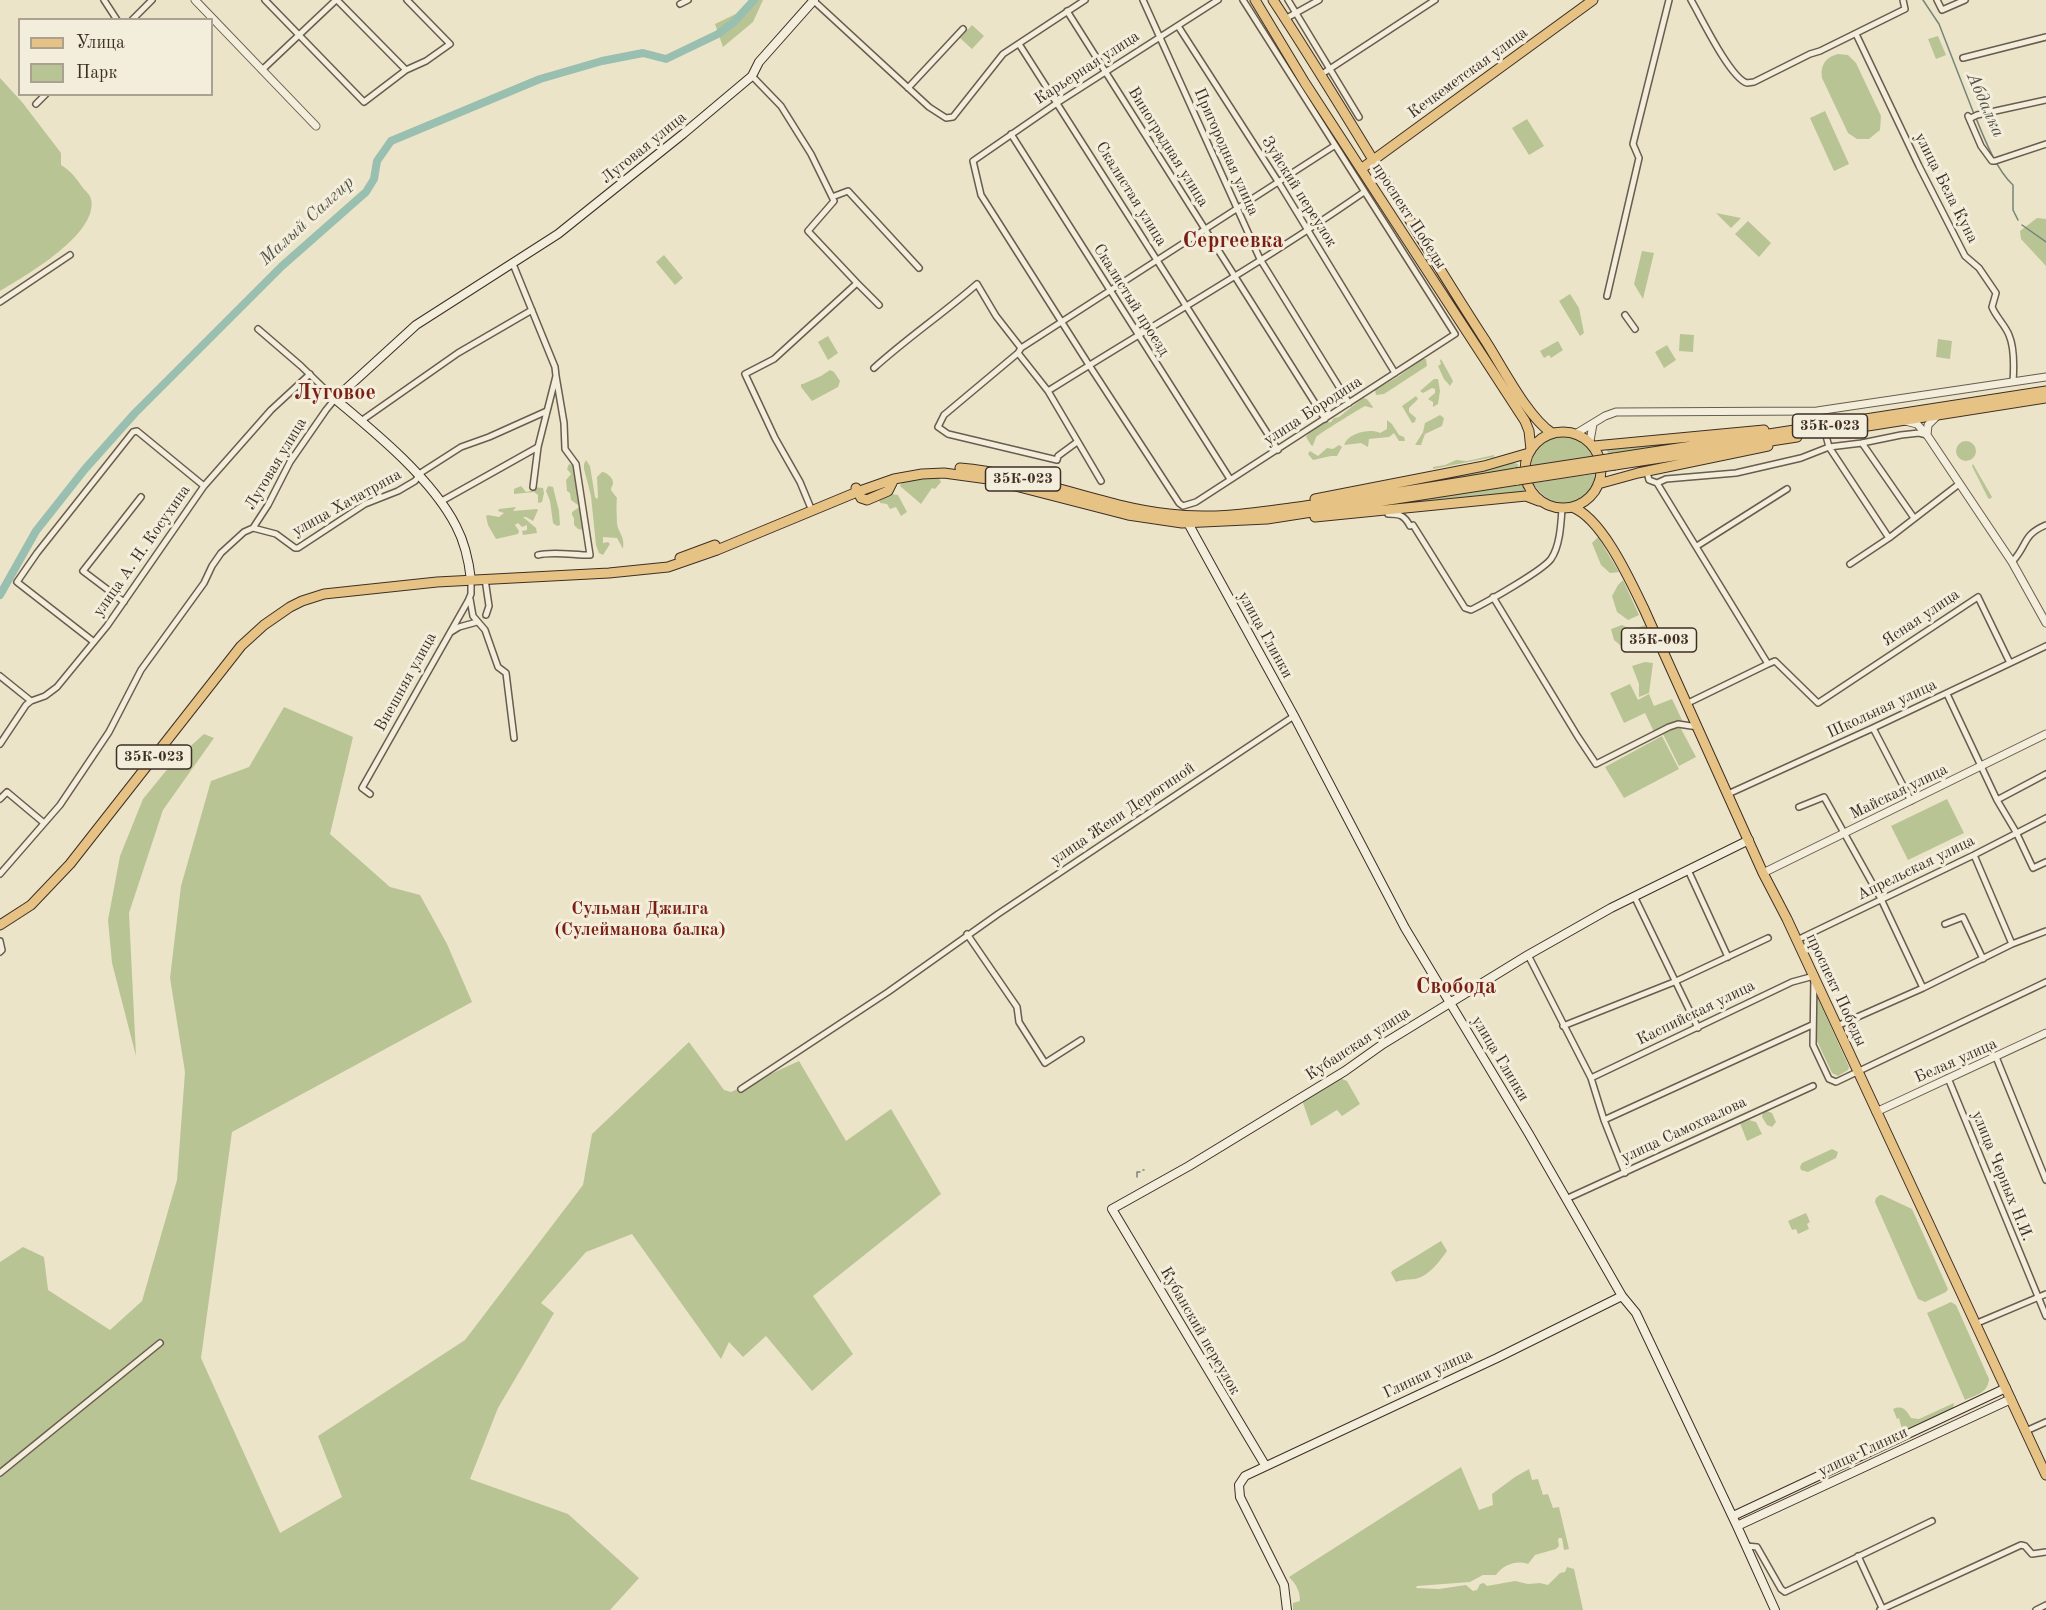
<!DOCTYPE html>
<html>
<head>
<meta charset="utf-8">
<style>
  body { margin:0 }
  #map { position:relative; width:2046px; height:1610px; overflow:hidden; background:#ece4c8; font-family:"Old Standard TT",serif }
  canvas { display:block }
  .legend { position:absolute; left:18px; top:18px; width:195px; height:78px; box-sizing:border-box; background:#f3eddb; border:2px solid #aba193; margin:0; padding:8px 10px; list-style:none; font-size:18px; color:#3e2f26 }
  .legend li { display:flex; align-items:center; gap:12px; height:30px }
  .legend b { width:30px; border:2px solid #aba193 }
</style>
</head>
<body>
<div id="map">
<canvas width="2046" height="1610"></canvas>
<ul class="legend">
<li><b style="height:8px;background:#e6c284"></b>Улица</li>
<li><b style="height:16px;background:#b9c495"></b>Парк</li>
</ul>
</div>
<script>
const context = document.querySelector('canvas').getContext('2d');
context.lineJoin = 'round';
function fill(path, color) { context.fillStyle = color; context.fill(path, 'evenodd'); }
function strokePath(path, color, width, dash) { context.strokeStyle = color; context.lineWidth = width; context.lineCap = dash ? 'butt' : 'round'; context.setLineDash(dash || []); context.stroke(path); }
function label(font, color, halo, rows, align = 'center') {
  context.font = font + ' "Old Standard TT",serif'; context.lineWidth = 6; context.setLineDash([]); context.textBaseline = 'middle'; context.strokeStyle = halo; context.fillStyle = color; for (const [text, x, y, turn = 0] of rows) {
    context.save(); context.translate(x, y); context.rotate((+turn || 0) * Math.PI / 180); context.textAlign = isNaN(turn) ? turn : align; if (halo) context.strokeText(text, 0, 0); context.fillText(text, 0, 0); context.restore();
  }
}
fill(new Path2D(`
  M750 0H763L753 22 723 47 715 24 742 11Z
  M972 25 984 36 972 49 960 38Z
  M1938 36 1946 55 1936 59 1928 39Z
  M1838 54 1848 55 1856 63 1881 116 1880 130 1869 139H1857L1848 133 1822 78C1820 66 1825 57 1838 54Z
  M0 78 22 102 61 153V165C71 171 76 178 83 188 86 191 90 195 91 199 99 234 25 276 0 291Z
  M1825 111 1849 164 1834 171 1810 118Z
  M1527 119 1544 146 1529 155 1512 128Z
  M1716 213 1741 218 1731 228Z
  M2037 218 2046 219V266L2021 239 2020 231Z
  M1748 221 1771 243 1759 257 1735 234Z
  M1642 251 1654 253 1643 299 1634 284Z
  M664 255 683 278 675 285 656 262Z
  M1570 294 1579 308 1584 333 1580 336 1559 301Z
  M1680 334 1694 335 1693 352 1679 351Z
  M828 336 838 353 828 360 818 342Z
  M1938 339 1952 341 1950 359 1936 357Z
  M1558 341 1563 350 1551 358 1549 355 1544 358 1540 351Z
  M1667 345 1676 360 1664 368 1655 352Z
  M1422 359H1426L1427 366 1384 394 1376 395 1375 390 1399 376Z
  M1441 359 1453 381 1450 386 1444 379 1438 366 1441 364 1440 361Z
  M830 370 834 372 840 381 838 387 812 401 801 387V384H803L821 376Z
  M1434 379H1438L1440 391 1438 404 1433 407V402L1428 399 1435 393V389L1432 388 1423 393 1420 391Z
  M1416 396 1418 399 1409 408V412L1416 418 1415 422 1412 423 1402 406Z
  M1363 398 1367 399 1373 407 1372 408 1365 406C1359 409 1319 434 1316 437 1316 438 1313 445 1313 446L1311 445 1306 437C1309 431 1318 428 1323 423L1331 422 1334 418 1339 417Z
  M1440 415 1444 418 1442 426 1425 434 1421 445H1415L1423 432 1425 423Z
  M1387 420 1392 424 1399 435 1404 437 1405 441H1399L1394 433 1389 437 1369 439 1368 447 1361 443 1344 445C1348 433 1370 428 1380 433L1387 429Z
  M1744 435 1609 456 1606 448Z
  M1556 436C1573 435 1589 441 1594 459L1531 468C1532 451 1541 443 1556 436Z
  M1956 451a10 10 0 1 1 20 0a10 10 0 1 1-20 0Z
  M1339 445 1342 447 1337 456H1331L1313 460 1308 454 1310 451 1318 456 1327 448 1333 449Z
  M1494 455V457L1433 469V467L1445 465 1456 460 1467 461Z
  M586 460 590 466 595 497 597 499 598 497 597 477 602 472C606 472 614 478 613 484 612 486 611 488 611 490L617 498C616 503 617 519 617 524 619 534 625 536 623 549L617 538 603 537V543L608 542 610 544 603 555 599 553 596 545 591 496 584 469V464Z
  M1509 461 1518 464 1519 470 1343 498Z
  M569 464 576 466 580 479 578 505 571 500 570 493 567 491 566 480 571 474 567 469Z
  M1973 464 1992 497 1990 499 1988 498 1972 466Z
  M1595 474C1590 511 1552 514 1533 483Z
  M938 476 941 482 935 489 932 488 921 504 900 486 902 482Z
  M1521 485H1523L1525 494 1345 510Z
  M521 486 526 492 531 491 534 487 543 488 544 493 542 502 538 503V495L534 492 514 494V489Z
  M548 486 553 487 559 511 560 525 557 526 553 523 550 501 546 491Z
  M892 494 898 495 907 512 901 516 896 507 890 509 887 504 880 503 879 499Z
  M581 506 584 512 581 521 585 525 583 530 578 529 574 525V518L572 515V512Z
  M516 507 513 511 537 509 538 510 533 521 526 517H523L536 528 537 533 523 535 522 531 527 530V525L522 527 518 523 515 525 519 531 518 534 496 539 488 525 486 516 488 515 499 517 504 513 498 511 499 509Z
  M1598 537 1619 572 1610 573 1601 565 1592 543Z
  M1623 580 1639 615 1628 620 1617 612 1612 596 1618 585Z
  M1622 625 1632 630 1645 625 1650 639 1626 650 1614 640 1611 629Z
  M1645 662 1653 663 1649 693 1639 697V684L1632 666Z
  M1630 684 1638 700 1649 694 1654 706 1672 699 1683 722H1673L1654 732 1645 713 1624 723 1610 693Z
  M284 707 353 737 330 834 390 887 420 895 447 944 472 1002 232 1132 201 1358 280 1533 342 1497 318 1436 465 1340 583 1185 592 1134 689 1042 724 1090 731 1092 799 1061 846 1141 891 1109 941 1194 813 1296 853 1354 812 1391 766 1336 743 1357 729 1342 721 1359 632 1234 586 1252 541 1303 554 1313 498 1408 470 1479 568 1514 639 1578 610 1610H0V1262L23 1247 44 1257 48 1290 110 1330 142 1301 177 1180 185 1072 170 978 181 886 211 781 249 767Z
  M1679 725 1696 757 1679 766 1663 734Z
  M204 734 214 738 163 810 129 913 136 1056 112 963 108 920 120 856 143 799 174 761Z
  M1662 736 1679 769 1624 798 1605 767Z
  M1947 799 1964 833 1908 860 1891 826Z
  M1816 994 1849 1067 1848 1070 1838 1076 1832 1073 1817 1041Z
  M1340 1078 1347 1081 1360 1104 1342 1116 1337 1110 1311 1126 1303 1103 1305 1099Z
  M1767 1111 1772 1113 1776 1122 1772 1127 1767 1125 1762 1117 1763 1112Z
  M1749 1120 1756 1122 1762 1134 1747 1141 1740 1123Z
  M1832 1149 1838 1152 1836 1158 1808 1172 1801 1170 1800 1167 1802 1163Z
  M1880 1195H1882L1912 1209 1948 1289 1946 1292 1925 1302 1918 1299 1875 1202 1876 1198Z
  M1806 1213 1810 1222 1807 1224 1809 1229 1798 1234 1796 1229 1792 1230 1788 1221Z
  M1441 1241 1447 1251C1439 1262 1429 1276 1415 1279 1408 1280 1404 1279 1396 1282L1391 1273 1392 1271Z
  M1951 1302 1956 1305 1989 1379C1988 1393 1976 1395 1965 1400L1927 1313Z
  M1954 1403 1953 1409 1907 1430 1902 1429 1899 1418 1897 1419 1893 1409C1903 1405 1906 1410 1911 1418L1919 1419Z
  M1461 1467 1479 1510 1493 1505 1492 1494 1515 1477 1529 1469 1532 1480 1538 1479 1543 1495 1548 1494 1553 1508 1559 1507 1569 1549 1564 1550 1562 1538H1559L1558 1540 1559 1546 1556 1549 1535 1555 1528 1564C1516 1560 1503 1565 1496 1575H1483L1470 1582 1417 1586 1416 1588 1439 1589 1466 1585 1473 1591 1477 1590 1480 1584 1484 1583 1487 1586 1515 1581 1528 1584 1540 1583 1548 1585 1560 1573 1565 1572 1567 1567 1574 1569 1583 1610H1293V1603L1300 1601C1300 1591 1296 1584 1289 1577Z`), '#b9c495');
strokePath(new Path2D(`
  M1923 0 1939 24 1974 114
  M1976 118C1984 138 1997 171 2013 185V210L2018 220
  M2022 225 2046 242
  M1143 1170H1144
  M1137 1177V1172H1140`), '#758579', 1.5);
strokePath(new Path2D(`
  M0 595 36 531 85 469 135 413 282 266 366 192 374 179 377 161 391 141 540 79 602 61 643 53 666 59 718 34 734 22 754 0`), '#99bfb0', 8);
const minor = new Path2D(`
  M104 0 117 20
  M265 0 364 102 406 70 426 61 450 44 407 0
  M337 0 406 70
  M1143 0 1260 259 1349 403
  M1218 0 1057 103 973 161 981 195 1089 365 1179 503 1183 506 1196 502 1455 334 1243 0
  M1288 0 1359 117
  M1691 0C1701 17 1730 78 1747 83L1754 82 1810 54 1820 51 1905 9 1903 0
  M1937 0 1942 10 1965 0
  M814 1 929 107 946 118 953 117 1003 54 1085 0
  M680 4 688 0
  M1067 11 1325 419
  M1285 19 1319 0
  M132 20 152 0
  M1178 26 1279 183 1395 373
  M1856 34 1919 166 1965 256 1979 268 1996 293 1992 307C1996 317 2005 325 2009 335 2015 349 2014 368 2013 382
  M1019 44 1278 450
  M1963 58 2046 37
  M262 70 336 0
  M1322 74 1435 0
  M752 76 781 106 811 154 834 201 808 231 857 283 774 359 745 374 775 438 800 482 810 506
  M908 88 963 29
  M2046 100 1977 115 1971 118 1968 116 1981 146 1992 161H1995L2046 144
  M36 104 46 94
  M1011 134 1230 479
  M832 197 848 191 919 268
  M513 264 555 367 556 376 538 447 533 487
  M857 283 879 305
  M1607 296 1639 158 1633 144 1669 0
  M0 302 70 255
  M1625 315 1635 329
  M1021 348 1334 146
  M1018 353 944 415 938 427 948 434 1057 460 1058 456 1077 442
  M874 368C907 338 944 313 977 284L996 316 1021 348 1018 353 1048 391 1101 481
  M1048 391C1153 325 1262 263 1364 192
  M361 421 458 353 532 310
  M1825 432 1829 447 1889 538
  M1862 443 1914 518
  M1647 472 1649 480 1657 483 1768 664 1775 661 1818 703 1978 597 2010 663
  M1657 483 1666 479 1736 473 1801 458 1829 447 1862 443 1901 435 1919 433 1927 435
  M440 502 538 447
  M1388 514C1400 514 1404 515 1410 526L1413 525 1465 608 1471 610C1487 602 1542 571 1551 559 1560 546 1561 524 1562 508
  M253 528 276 534 295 548H298L365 504 398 491 415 481 422 472 461 447 489 437 547 411
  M1697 546 1787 489
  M538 555C551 551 574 555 590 555L576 464 565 449 564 423 556 376
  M2012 562C2028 545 2022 535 2046 525
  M1850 564 1889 538 1959 484
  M485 579 489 606 486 615
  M1493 597 1578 737 1596 764 1669 727 1678 724 1698 727
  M470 599 473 616 485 630 498 667 506 673 514 738
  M124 602 83 571 141 497
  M451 632 459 627 477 622
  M94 642 17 582 37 553 133 432 137 431 204 486
  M0 676 31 701
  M1947 694 1997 800 2016 832 2033 868 2046 862
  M1688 703 1768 664
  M1873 728 1911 801
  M0 744 26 705 31 701 45 696 57 687 107 626 204 486 271 410 310 374
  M370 794 362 788 468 601 471 594V580
  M1728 794 1873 728 2046 646
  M0 799 7 792 44 823
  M1997 800 2046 774
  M1799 807 1824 797 1881 899 1923 988
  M1974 855 2012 944
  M1688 870 1728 957
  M0 874 60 805 109 732 141 670 204 583 212 566 221 553 244 532 253 528 268 505 290 462 326 410 335 399 301 366 258 329
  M1634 896 1698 1028
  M1945 924 1963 917 1983 959
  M967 934 1017 1007 1019 1022 1045 1063 1081 1040
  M1797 940 1974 855 2046 818
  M0 941 2 950 0 952
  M1528 955 1591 1078 1604 1120 1625 1173
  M1563 1026 1674 982 1768 938
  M1837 1026 1923 988 2012 944 2046 931
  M1996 1057 2046 1180
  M1591 1078 1792 982 1814 976 1813 1045 1829 1079 1836 1082 2046 982
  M1948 1078 2046 1316
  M741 1089 888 992 998 914 1294 716
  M1604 1120 1812 1025
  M1566 1199 1813 1086
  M1975 1324 2046 1294
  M2026 1431 2046 1422
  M0 1473 160 1343
  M1746 1546 1757 1547 1781 1589 1785 1592 1932 1521
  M1858 1556 1883 1610
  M1880 1610 2021 1545 2025 1546 2032 1554 2046 1552
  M2036 1610 2046 1605`);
const tertiary = new Path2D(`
  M195 0 316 126
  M1905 421 1917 424 1927 435 2012 562 2046 623
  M1577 433 1605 416 1616 412 1817 411 2046 377
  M1927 435 1928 425 1938 415
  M1590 441 1593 424
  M1763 873 2046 734
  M1876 1112 2046 1033`);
const secondary = new Path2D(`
  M1188 523 1294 716 1405 928 1529 1134 1622 1296 1636 1313 1737 1526 1775 1610
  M471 580C469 562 465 543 456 526 432 479 376 433 335 399L416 325 558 234 683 134 752 76 759 62 814 0
  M1265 1465 1112 1209 1189 1166 1294 1102 1345 1071 1383 1044 1528 955 1611 908 1749 840
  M1733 1516 2006 1388
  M1737 1526 2011 1399
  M1287 1610 1284 1585 1240 1497 1239 1485 1245 1476 1497 1358 1622 1296`);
const primary = new Path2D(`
  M1255 0 1305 83 1525 421 1529 431 1531 450
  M1273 0C1346 111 1411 226 1483 337 1501 364 1527 417 1552 433
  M1361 169 1593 0
  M1855 428 2046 398
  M1525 470a38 38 0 1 1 76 0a38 38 0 1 1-76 0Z
  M1594 446 1764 430
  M1614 458 2046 391
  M1615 465 1797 437
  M960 468C1031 474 1098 506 1169 514 1214 520 1260 512 1305 506 1375 496 1446 485 1516 473
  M1598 484 1638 473 1768 446
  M856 488 861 498 867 500 888 491 894 479
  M1315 499 1484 466 1529 453
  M1572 507C1602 518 1630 580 1644 609L1763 873 1787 919 2046 1475
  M1315 517 1526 496 1539 501
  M680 558 715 545
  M0 925 31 905 70 864 241 646 264 625 290 607 302 601 324 594 437 582 609 573 668 567 717 550 857 492 894 479 922 474 944 473 988 479 1128 515 1182 523 1267 519 1518 480`);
strokePath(minor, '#6a5c4e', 8);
strokePath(tertiary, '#6a5c4e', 9);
strokePath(secondary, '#3e2f26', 10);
strokePath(primary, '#3e2f26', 11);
strokePath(minor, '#f3eddb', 5);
strokePath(tertiary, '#f3eddb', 7);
strokePath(secondary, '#f3eddb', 8);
strokePath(primary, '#e6c284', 9);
const primaryBridge = new Path2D(`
  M1516 473 1614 458
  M1518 480 1615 465`);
strokePath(primaryBridge, '#3e2f26', 11, []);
strokePath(primaryBridge, '#e6c284', 9);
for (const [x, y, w] of [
  [1830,426,75],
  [1023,479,75],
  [1659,640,75],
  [154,757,75]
]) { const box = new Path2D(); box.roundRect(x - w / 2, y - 12, w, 24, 4.5); context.fillStyle = '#f3eddb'; context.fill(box); strokePath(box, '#3e2f26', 1.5); }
label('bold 15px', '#3e2f26', null, [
  ["35К-023",1830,426],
  ["35К-023",1023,479],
  ["35К-003",1659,640],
  ["35К-023",154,757]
]);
label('16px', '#3e2f26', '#f3eddb', [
  ["Карьерная улица",1087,68,-33],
  ["Кечкеметская улица",1468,73,-36],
  ["Виноградная улица",1168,147,58],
  ["Луговая улица",644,148,-39],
  ["Пригородная улица",1226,152,66],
  ["улица Бела Куна",1946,188,63],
  ["Зуйский переулок",1299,192,58],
  ["Скалистая улица",1131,194,58],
  ["проспект Победы",1409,216,57],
  ["Скалистый проезд",1131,300,58],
  ["улица Бородина",1313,411,-33],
  ["Луговая улица",276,464,-59],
  ["улица Хачатряна",347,503,-29],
  ["улица А. Н. Косухина",142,551,-55],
  ["Ясная улица",1921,618,-34],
  ["улица Глинки",1265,635,61],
  ["Внешняя улица",406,682,-61],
  ["Школьная улица",1882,709,-25],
  ["Майская улица",1899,792,-26],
  ["улица Жени Дерюгиной",1123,814,-34],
  ["Апрельская улица",1916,868,-26],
  ["проспект Победы",1836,990,65],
  ["Каспийская улица",1696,1013,-26],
  ["Кубанская улица",1358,1044,-33],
  ["улица Глинки",1500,1059,59],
  ["Белая улица",1956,1061,-24],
  ["улица Самохвалова",1684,1130,-25],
  ["улица Черных Н.И.",2002,1176,68],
  ["Кубанский переулок",1200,1331,60],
  ["Глинки улица",1428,1374,-25],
  ["улица Глинки",1863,1452,-25]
]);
label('italic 18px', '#555348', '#f3eddb', [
  ["Абдалка",1985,105,66],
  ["Малый Салгир",307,221,-43]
]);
label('bold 18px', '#7a1f14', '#f3eddb', [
  ["Сульман Джилга",640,909],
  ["(Сулейманова балка)",640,930]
]);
label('bold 22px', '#7a1f14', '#f3eddb', [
  ["Сергеевка",1233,241],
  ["Луговое",335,393],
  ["Свобода",1456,987]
]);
</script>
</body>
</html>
